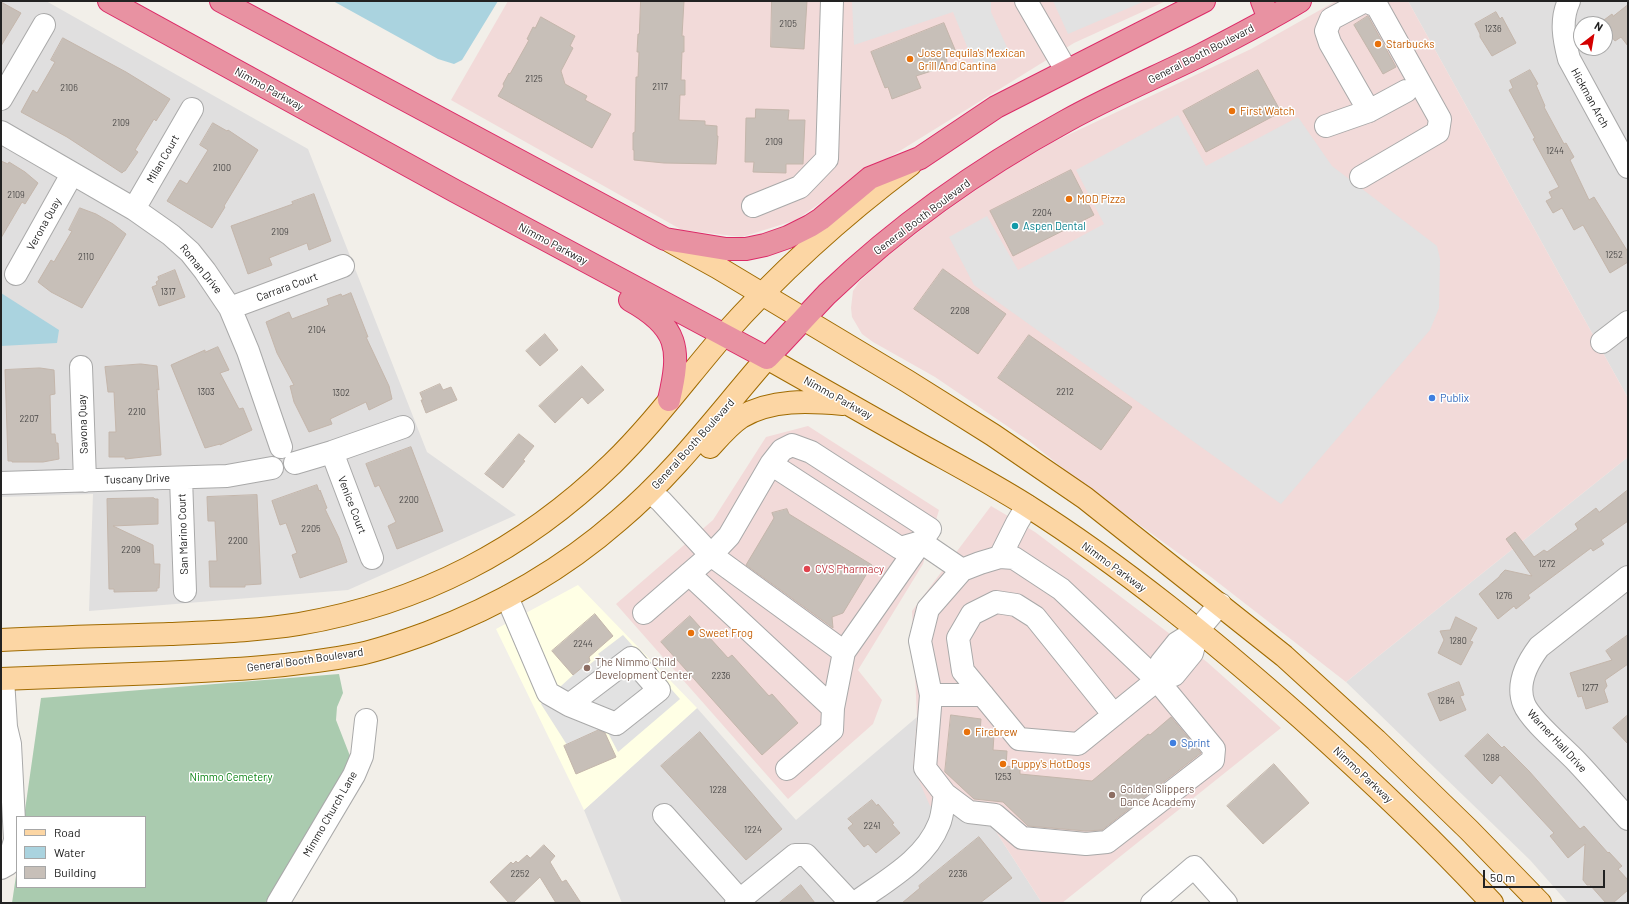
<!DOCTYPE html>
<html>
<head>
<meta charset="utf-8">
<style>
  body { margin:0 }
  #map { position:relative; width:1629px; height:904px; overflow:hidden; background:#f2efe9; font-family:Barlow,sans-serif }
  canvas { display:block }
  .frame { position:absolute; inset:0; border:2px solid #222; pointer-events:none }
  .legend { position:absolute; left:16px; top:816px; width:130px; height:72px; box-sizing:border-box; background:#fff; border:1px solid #a7a7a7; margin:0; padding:5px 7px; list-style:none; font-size:12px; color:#222 }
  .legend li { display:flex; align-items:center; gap:8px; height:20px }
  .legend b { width:20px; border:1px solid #a7a7a7 }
  .north { position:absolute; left:1573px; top:16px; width:40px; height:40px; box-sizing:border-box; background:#fff; border:1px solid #a7a7a7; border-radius:50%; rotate:31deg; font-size:11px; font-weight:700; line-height:16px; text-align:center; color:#222 }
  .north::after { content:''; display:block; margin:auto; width:14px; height:18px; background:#d40000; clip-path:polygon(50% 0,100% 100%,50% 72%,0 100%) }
  .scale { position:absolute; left:1483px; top:870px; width:122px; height:18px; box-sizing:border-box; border:2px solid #222; border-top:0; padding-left:5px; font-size:12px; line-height:14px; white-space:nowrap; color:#222; -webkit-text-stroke:3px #fff; paint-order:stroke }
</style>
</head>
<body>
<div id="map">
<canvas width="1629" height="904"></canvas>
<div class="frame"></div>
<ul class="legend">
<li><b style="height:5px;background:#fcd6a4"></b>Road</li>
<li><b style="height:11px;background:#aad3df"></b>Water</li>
<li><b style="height:11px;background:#c7bfb8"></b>Building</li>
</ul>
<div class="north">N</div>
<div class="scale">50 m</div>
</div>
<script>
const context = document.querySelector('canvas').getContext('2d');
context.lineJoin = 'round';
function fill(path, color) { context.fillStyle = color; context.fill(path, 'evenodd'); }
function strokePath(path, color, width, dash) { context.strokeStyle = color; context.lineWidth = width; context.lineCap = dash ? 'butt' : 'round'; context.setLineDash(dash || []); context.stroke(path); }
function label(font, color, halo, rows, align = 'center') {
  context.font = font + ' Barlow,sans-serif'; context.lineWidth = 3; context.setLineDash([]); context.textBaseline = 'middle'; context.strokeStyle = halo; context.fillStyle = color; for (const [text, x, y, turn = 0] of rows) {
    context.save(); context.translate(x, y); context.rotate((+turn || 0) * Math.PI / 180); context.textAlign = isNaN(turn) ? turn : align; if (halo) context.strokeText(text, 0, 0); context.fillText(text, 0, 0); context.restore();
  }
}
fill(new Path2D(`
  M1 1H46L308 149 427 452 516 515 348 590 89 611 93 494 1 497Z
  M1408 1H1628V398ZM1581 24H1605V48H1581Z
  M1628 457V903H1568L1530 860 1346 682Z
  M697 708 796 820 917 717 913 767 993 827 1042 903H622L584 810Z`), '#e0dfdf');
fill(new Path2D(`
  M508 1H1166L1074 43 856 178 796 220 742 237 682 230 451 100Z
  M1336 1H1408L1628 398V457L1346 682 1211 577 1070 474 1029 441 935 377 873 342 862 334 852 317 851 308 853 291 859 282 879 263 935 219 996 176 1053 142 1251 49Z
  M808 426 939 510 923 564 858 670 882 700 873 724 788 799 616 604 713 520 766 437Z
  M991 506 1035 532 1207 662 1281 728 1062 903H1042L993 827 930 806 913 767 917 717 912 611Z`), '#f2dad9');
fill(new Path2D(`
  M578 585 697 708 584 810 496 629Z`), '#ffffe5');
fill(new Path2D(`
  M339 674 343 693 337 707 336 720 350 756 344 774 265 903H12L17 869V887H145V817H24L41 698Z`), '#aacbaf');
fill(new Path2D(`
  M852 1H991V12L1010 54 977 71 953 12 854 45Z
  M1053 1H1145L1068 34Z
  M1178 115 1206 166 1298 117 1332 166 1437 246 1440 259 1439 308 1430 330 1281 504 974 285 949 237 987 216 1018 270 1104 224 1076 170Z
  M623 635 680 699 618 752 607 731 569 748 541 704 581 668 583 670 600 656 598 654Z`), '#e2e2e2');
fill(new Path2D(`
  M333 1H498L462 60 454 64 438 59Z
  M1 293 59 330 57 343 1 346Z`), '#aad3df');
const building = new Path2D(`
  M641 1H684L682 36H684V52H682L681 80H685V95H680L679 120 705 121V125L717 126V136H718L716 164 664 163 634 160V150H633V133L635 132 636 77H638L639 52H637L638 34H639Z
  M772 1H807L804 49 771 47Z
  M1 2 21 13 1 46Z
  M1628 5V46L1621 37 1615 41 1605 29V24L1600 23 1612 14 1613 16Z
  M1496 12 1500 19 1502 17 1516 43 1492 56 1480 37V34L1475 24Z
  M1368 16 1396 67 1383 74 1354 25Z
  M541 17 575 36 570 46 573 48 561 71 565 84 587 96 585 100 611 114 592 148 498 96 504 86 503 84 509 73 510 74 529 40 527 39 533 27 535 28Z
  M944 23 956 52 946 56 947 62 944 67 916 76 921 88 892 99 888 87 885 88 871 52Z
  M63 38 126 72 170 99 156 121 154 119 135 150 138 152 125 171H124L122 173 67 137 21 112 33 90 37 93 55 62 51 60Z
  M1258 70 1281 112 1206 152 1183 111Z
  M1530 70 1538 84 1536 85 1545 106 1544 107 1564 144 1566 143 1574 157 1570 160 1589 200 1594 197 1628 252V262L1610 273 1583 225 1574 230 1562 208 1553 213 1546 201 1552 198 1549 192 1559 187 1533 139 1535 138 1509 90 1513 88 1510 81Z
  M756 109 789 110 788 120H805L803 164H786V173L753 172 754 162H745L746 118H755Z
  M213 123 227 131 228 130 258 150 224 206 225 207 212 228 167 201 180 180 187 184 208 150 200 145Z
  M1 161 8 164 9 162 25 172 38 183 25 204 22 202 1 238Z
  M1071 170 1094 215 1013 256 990 211Z
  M314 194 331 241 309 250 307 243 269 258 272 265 248 274 231 226 293 204 292 202Z
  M80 208 96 214 113 224 126 234 82 308 51 292 38 282 51 260 54 262 72 231 69 230Z
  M943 269 1006 314 978 354 914 309Z
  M175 270 185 297 159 306 152 287 157 285 156 282 159 280 158 277Z
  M351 293 368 337H366L389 386 392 399 369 410 366 402 330 419 332 424 309 432 294 402 290 386 294 385 277 353 266 322 289 312 292 319 329 305 327 299 341 294 342 296Z
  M545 334 558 350 540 366 526 351Z
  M1029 335 1132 407 1101 450 998 378Z
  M218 347 229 370 220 373 239 409 243 408 252 430 220 445V444L205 448 171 365 205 350V352Z
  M141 364 157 366 159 390 157 389 161 455 125 459V457H109V432H116L114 392H108L105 367Z
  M582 366 604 390 588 404 582 397 555 423 539 406Z
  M40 368 54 370 55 394 50 395 51 434H55L56 443H58L59 459 43 462H12V461H8L5 370Z
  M440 384 443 390 451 387 457 400 426 413 421 400H423L420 393Z
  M519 434 534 446 523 460 525 461 503 488 485 474Z
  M411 447 443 531 397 549 388 526 396 522 379 485 375 487 366 464Z
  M317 485 319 491 320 490 327 508 325 509 339 538 347 562 300 578 292 555 297 553 286 523 280 525 272 501Z
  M1628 490V521L1601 540 1604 544 1593 551 1591 548 1528 595 1530 598 1516 609 1514 606 1498 619 1479 594 1499 577 1501 574 1505 570 1532 576 1506 539 1515 532 1534 557 1544 550 1547 552 1578 529 1575 524 1596 508 1599 512Z
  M257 495 261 584 245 585V587H210L209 561H217L215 521H208L207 497Z
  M154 498 155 499H158V524L113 526 153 545 154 564H160L159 588H157V591L114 592V589H109L107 499Z
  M787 509 789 514 872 565 843 613 832 617 833 628 746 565 774 518 772 513Z
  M595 614 613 636 589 657 590 661 573 675 552 651Z
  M690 616 728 658 732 655 769 696 772 694 798 723 762 755 661 642Z
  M1456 617 1477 628 1470 641 1473 642 1461 665 1438 653 1444 640 1440 631 1450 630Z
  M1628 635V664L1605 680 1607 686 1604 690 1608 702 1586 709 1582 696 1578 697 1570 673 1612 660 1606 651Z
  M1459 682 1464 695 1460 696 1466 710 1440 721 1428 694Z
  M951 715 981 719 980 732 994 735 993 750 1007 751 1006 766 1020 768V774L1092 781 1148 734 1150 735 1171 717 1201 753 1102 830 1086 831 1028 826 1003 802 974 799 945 772Z
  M1628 715V744L1613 728Z
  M599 730 605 733 616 757 576 774 564 746Z
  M700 732 782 829 746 860 661 766Z
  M1488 734 1502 748 1504 746 1529 771 1580 829 1584 826 1608 853 1609 852 1622 866 1618 869 1628 880V890L1613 903H1606L1590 885H1587L1583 880 1585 844 1568 858 1550 836 1554 833 1500 775 1492 784 1465 756Z
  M1274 764 1309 803 1263 844 1227 806Z
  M872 800 877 806 878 804 894 823 892 824 900 833 876 853 868 844 864 847 848 828 853 824 848 819Z
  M979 837 1012 878 980 903H902L920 888 919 886Z
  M544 845 555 856 550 862 562 882 566 880 581 903H556L540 877 513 903H509L490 882 511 862 513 864 516 861 518 863 527 855 530 858Z
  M801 885 815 903H779Z`);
fill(building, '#c7bfb8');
strokePath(building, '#c4b6ab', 1);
const minor = new Path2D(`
  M1026 1 1066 70
  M1569 1C1560 20 1564 40 1569 59L1628 167
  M1 99 44 25
  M1326 126 1369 111 1406 91
  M1 132 134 209 171 235 190 252 205 271 230 308 248 351 281 447
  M1361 177 1438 132 1440 119 1377 6 1365 1 1331 19 1326 31 1330 43 1369 111
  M753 206 800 187 827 159 832 1
  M134 209 192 109
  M16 274 72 174
  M230 308 343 266
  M1602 342 1628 322
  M81 367 85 481
  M332 452 372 558
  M295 463 332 452 403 427
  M771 464 900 548 921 542 930 529 811 452 792 445 782 450 771 464 729 536 711 555 844 652 921 542 962 570
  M181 478 185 591
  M1 483 227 476 272 468
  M1000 557 1014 558 1061 589 1157 680 1214 749 1213 760 1107 842 1086 844 1022 838 995 815 969 812 945 794 925 768 931 695 920 641 928 609 962 570 980 563Z
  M1000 557 1017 523 1027 506
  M689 574 833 708
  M1628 577 1539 647C1527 663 1516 684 1524 704 1530 720 1564 748 1577 762 1594 780 1611 800 1628 819
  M507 597 548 693 569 705 631 658 659 690 616 724 569 705
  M644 613 711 555 661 501 650 492
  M1198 630 1192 653 1174 675 1157 680 1161 663 1177 643 1198 630 1220 604
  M931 695H983
  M1114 715 1035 617 1016 605 996 602 972 614 958 638 963 671 1019 739 1078 744 1157 680
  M1 728 6 727 3 679
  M787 769 832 730 833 708 844 652
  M664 815 740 900
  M1 868 8 864 15 840 10 744 6 727
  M278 903 354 775 362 756 366 720
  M736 903 795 855H806L851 903
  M855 903C885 881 925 860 939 824 943 815 943 804 945 794
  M1152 903 1194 867 1226 903`);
const major = new Path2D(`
  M670 241 717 267 907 381 993 435 1085 498 1284 656 1376 740 1469 830 1540 903
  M710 447C719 437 729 425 741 417 772 399 808 401 843 404
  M1 640C57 637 113 636 169 634 212 632 256 631 299 624 421 603 523 550 612 464 652 425 686 379 722 337 779 273 842 216 910 165
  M1 679C54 677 106 675 159 673 226 670 294 667 360 654 383 649 405 641 427 633 496 607 563 569 619 520 675 473 719 413 767 358 818 387 868 415 919 444 955 464 991 483 1026 505 1124 567 1215 642 1301 718 1367 777 1432 838 1492 903`);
const highway = new Path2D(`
  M109 1 455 191 767 358C787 337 807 315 827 294 898 226 980 168 1066 121 1109 97 1154 78 1197 57 1232 39 1267 21 1300 1
  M221 1 665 239 726 249H746L765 245 788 237 810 226 821 219 870 178 920 158 996 107 1204 1
  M1262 1 1269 19
  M630 300C679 327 681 349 669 400`);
strokePath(minor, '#a9a9a9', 24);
strokePath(major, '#a06b00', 24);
strokePath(highway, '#dc2a67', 24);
strokePath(minor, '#fff', 22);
strokePath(major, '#fcd6a4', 22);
strokePath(highway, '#e892a2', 22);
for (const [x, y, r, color] of [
  [1378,44,4,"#e8710a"],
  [910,59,4,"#e8710a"],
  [1232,111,4,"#e8710a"],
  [1069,199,4,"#e8710a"],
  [1015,226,4,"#0f9aa8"],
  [1432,398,4,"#3f7fe0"],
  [807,569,4,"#e0444e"],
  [691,633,4,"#e8710a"],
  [587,668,4,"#8d6e63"],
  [967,732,4,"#e8710a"],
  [1173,743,4,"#3f7fe0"],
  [1003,764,4,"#e8710a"],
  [1112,795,4,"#8d6e63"]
]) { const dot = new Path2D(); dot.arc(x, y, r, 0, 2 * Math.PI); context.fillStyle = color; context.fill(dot); strokePath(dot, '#fff', 1.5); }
label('9px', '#4b4948', null, [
  ["2105",788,24],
  ["1236",1493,29],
  ["2125",534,79],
  ["2117",660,87],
  ["2106",69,88],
  ["2109",121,123],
  ["2109",774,142],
  ["1244",1555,151],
  ["2100",222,168],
  ["2109",16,195],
  ["2204",1042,213],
  ["2109",280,232],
  ["1252",1614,255],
  ["2110",86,257],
  ["1317",168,292],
  ["2208",960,311],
  ["2104",317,330],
  ["1303",206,392],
  ["2212",1065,392],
  ["1302",341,393],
  ["2210",137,412],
  ["2207",29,419],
  ["2200",409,500],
  ["2205",311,529],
  ["2200",238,541],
  ["2209",131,550],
  ["1272",1547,564],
  ["1276",1504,596],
  ["1280",1458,641],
  ["2244",583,644],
  ["2236",721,676],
  ["1277",1590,688],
  ["1284",1446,701],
  ["1288",1491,758],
  ["1253",1003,777],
  ["1228",718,790],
  ["2241",872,826],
  ["1224",753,830],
  ["2252",520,874],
  ["2236",958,874]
]);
label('11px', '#c56008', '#fff', [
  ["Starbucks",1386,44],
  ["Jose Tequila's Mexican",918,53],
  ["Grill And Cantina",918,66],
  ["First Watch",1240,111],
  ["MOD Pizza",1077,199],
  ["Sweet Frog",699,633],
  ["Firebrew",975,732],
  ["Puppy's HotDogs",1011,764]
], 'left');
label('11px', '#222', '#fff', [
  ["General Booth Boulevard",1201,54,-27],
  ["Nimmo Parkway",269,89,29],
  ["Hickman Arch",1590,98,61],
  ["Milan Court",163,159,-60],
  ["General Booth Boulevard",922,217,-37],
  ["Verona Quay",44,224,-61],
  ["Nimmo Parkway",553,244,28],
  ["Roman Drive",201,269,51],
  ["Carrara Court",287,287,-20],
  ["Nimmo Parkway",838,398,29],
  ["Savona Quay",83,424,-92],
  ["General Booth Boulevard",693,444,-48],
  ["Tuscany Drive",137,479,-2],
  ["Venice Court",352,505,69],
  ["San Marino Court",183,534,-92],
  ["Nimmo Parkway",1114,567,36],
  ["General Booth Boulevard",305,660,-8],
  ["Warner Hall Drive",1557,741,47],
  ["Nimmo Parkway",1363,775,43],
  ["Mimmo Church Lane",330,814,-60]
]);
label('11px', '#0d838f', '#fff', [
  ["Aspen Dental",1023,226]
], 'left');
label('11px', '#366cbe', '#fff', [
  ["Publix",1440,398],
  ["Sprint",1181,743]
], 'left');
label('11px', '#be3a42', '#fff', [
  ["CVS Pharmacy",815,569]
], 'left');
label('11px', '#785e54', '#fff', [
  ["The Nimmo Child",595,662],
  ["Development Center",595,675],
  ["Golden Slippers",1120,789],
  ["Dance Academy",1120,802]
], 'left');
label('11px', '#0c8416', '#fff', [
  ["Nimmo Cemetery",231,777]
]);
</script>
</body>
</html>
